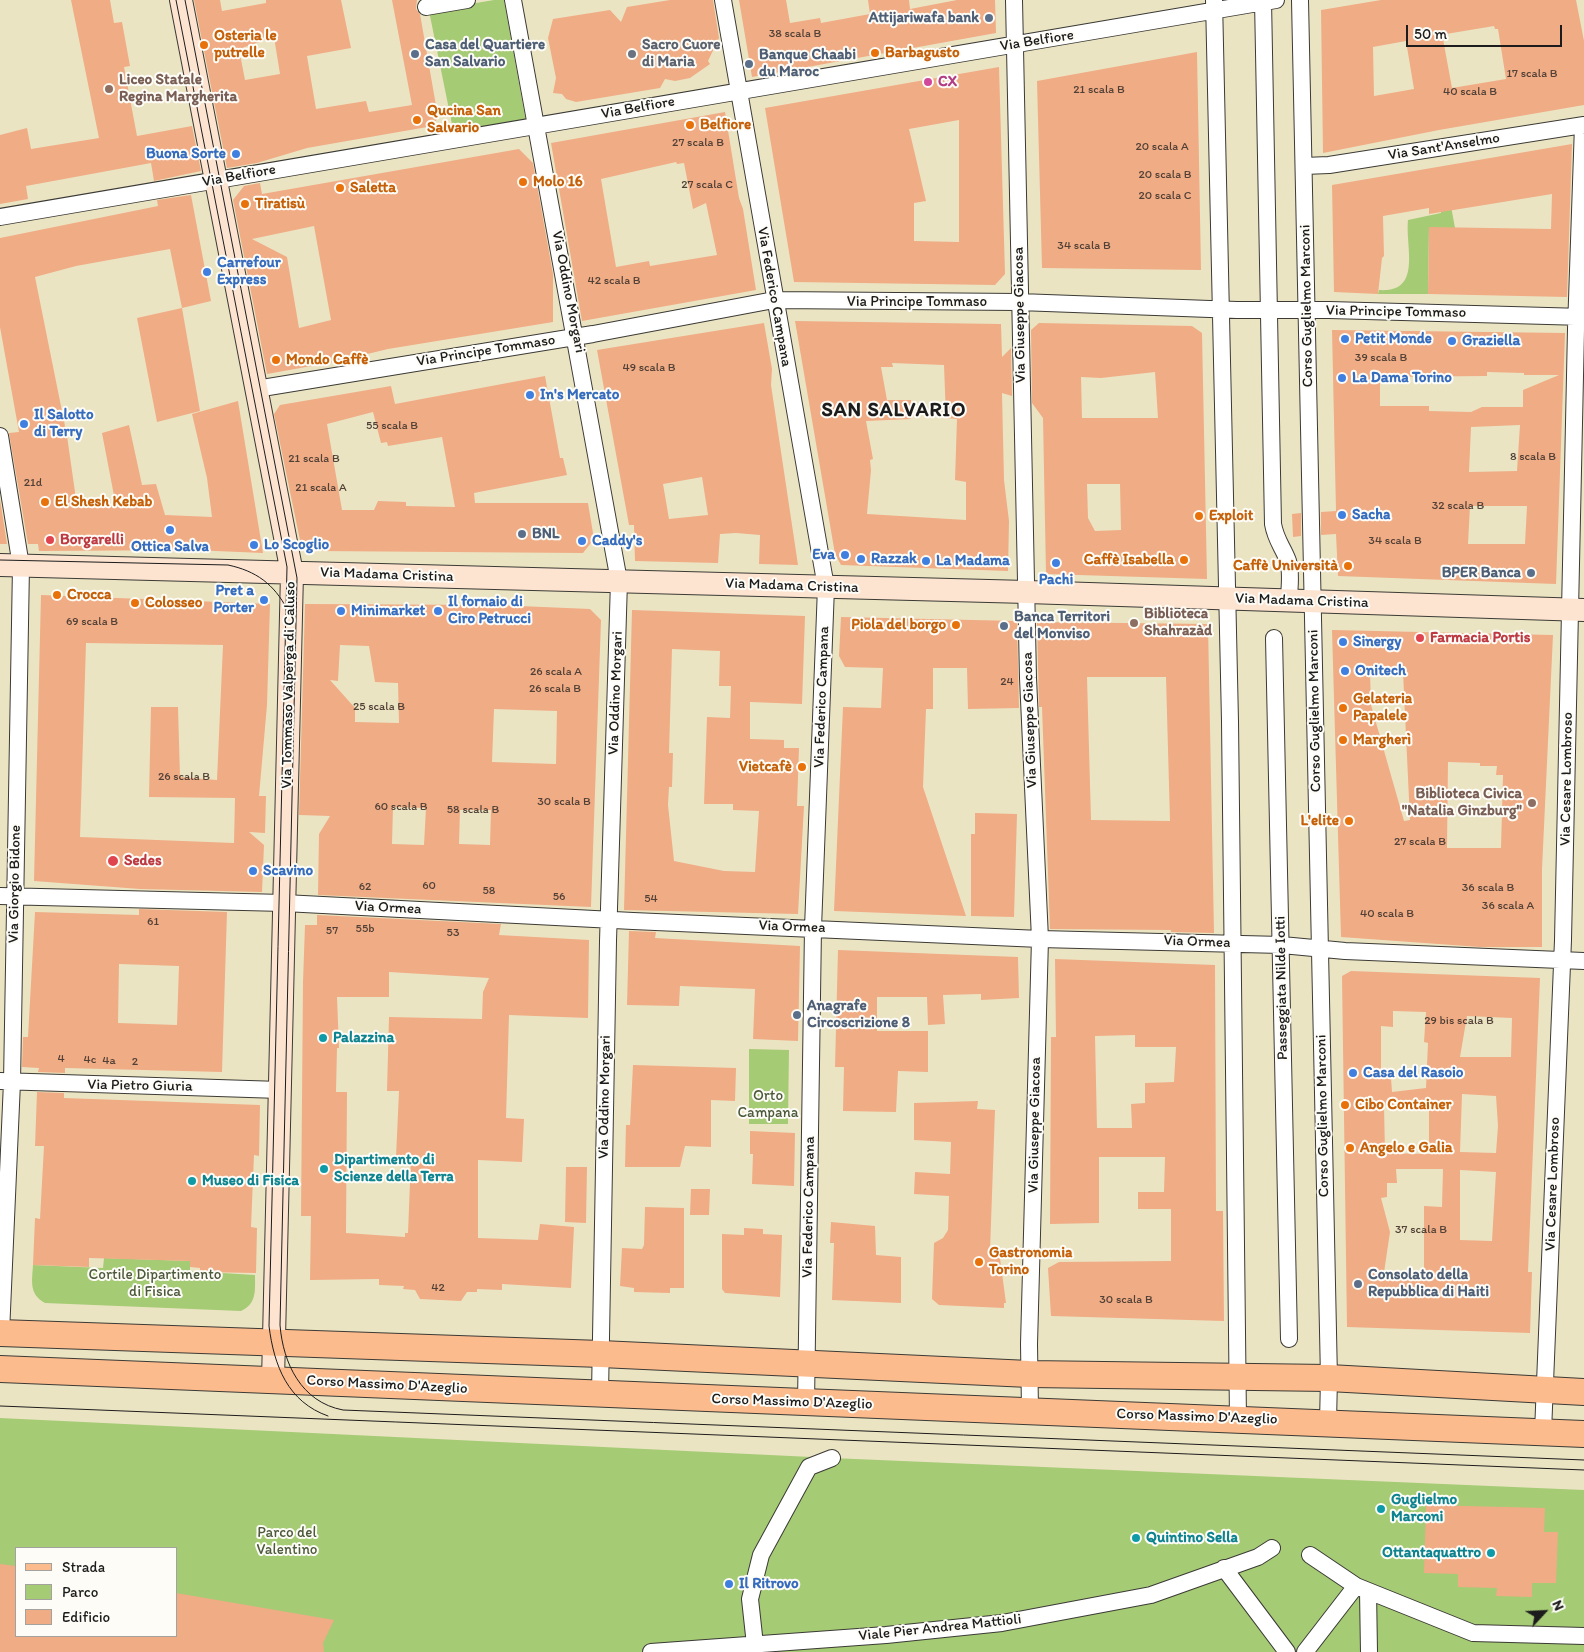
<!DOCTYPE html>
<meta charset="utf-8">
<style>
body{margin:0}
#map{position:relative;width:1584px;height:1652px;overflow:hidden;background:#ebe4c3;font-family:Itim,sans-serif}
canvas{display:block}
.legend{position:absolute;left:15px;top:1547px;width:162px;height:90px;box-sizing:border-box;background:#fdfcf7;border:1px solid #a3a29f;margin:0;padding:6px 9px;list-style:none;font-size:15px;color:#1c1c1c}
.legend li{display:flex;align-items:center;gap:10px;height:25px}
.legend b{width:25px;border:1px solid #a3a29f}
.north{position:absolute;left:1519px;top:1587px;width:50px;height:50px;-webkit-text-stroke:4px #fdfcf7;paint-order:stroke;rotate:65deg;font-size:14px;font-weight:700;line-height:20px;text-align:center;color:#1c1c1c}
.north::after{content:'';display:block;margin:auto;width:18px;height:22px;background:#1c1c1c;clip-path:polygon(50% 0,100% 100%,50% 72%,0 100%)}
.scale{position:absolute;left:1406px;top:25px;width:156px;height:22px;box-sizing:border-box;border:2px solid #1c1c1c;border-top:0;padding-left:6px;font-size:15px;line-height:18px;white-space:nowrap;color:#1c1c1c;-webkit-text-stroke:4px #fdfcf7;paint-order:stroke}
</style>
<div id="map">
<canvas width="1584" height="1652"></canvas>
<ul class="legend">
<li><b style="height:6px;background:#fbbb8d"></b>Strada</li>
<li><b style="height:14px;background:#a5cb75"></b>Parco</li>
<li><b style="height:14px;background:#f0ac85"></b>Edificio</li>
</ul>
<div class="north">N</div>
<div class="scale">50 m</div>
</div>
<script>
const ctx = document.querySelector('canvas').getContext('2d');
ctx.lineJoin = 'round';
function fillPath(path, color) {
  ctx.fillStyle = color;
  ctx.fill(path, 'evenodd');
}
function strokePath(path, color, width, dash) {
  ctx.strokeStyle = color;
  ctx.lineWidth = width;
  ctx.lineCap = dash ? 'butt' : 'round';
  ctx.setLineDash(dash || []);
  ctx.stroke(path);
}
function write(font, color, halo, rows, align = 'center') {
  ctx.font = font + ' Itim,sans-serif';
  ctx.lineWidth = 4;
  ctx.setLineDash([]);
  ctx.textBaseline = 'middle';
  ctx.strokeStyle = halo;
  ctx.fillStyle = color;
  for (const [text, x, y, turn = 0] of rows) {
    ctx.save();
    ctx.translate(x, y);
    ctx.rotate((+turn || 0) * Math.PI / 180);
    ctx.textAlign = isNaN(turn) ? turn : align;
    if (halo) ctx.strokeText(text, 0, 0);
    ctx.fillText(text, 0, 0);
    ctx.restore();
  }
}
const green = new Path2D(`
 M494,0h10l22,122 -72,12 -25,-123z
 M1451,206l4,22h-26l-1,66h-50l1,-4c44,3 26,-43 29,-70l33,-7v-5z
 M749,1049l40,1 -1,74h-39z
 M104,1258l86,3v10l65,4c0,15 2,29 -14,36l-196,-8c-16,-9 -13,-21 -12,-38l70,3z
 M0,1418l832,40 752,32v162h-1584zM16,1548h160v88h-160z`);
const building = new Path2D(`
 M71,0h39l4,23 8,-1 8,44 -6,1 13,69 55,-10 9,45 -47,10 -3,-18 -125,23 2,13 -28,5v-69l27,-7 4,21 68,-11z
 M194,0h26l2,11 44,-8v-3h75l10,48 -44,8 9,53 50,-8 3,11 43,-7 -20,-105h25l-1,9 4,5 18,103 -5,9 -126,22 -50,15 -30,5zM274,37l6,37 -35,6 -6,-31z
 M670,0h43l6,38 -11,23 2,3 -20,14 -15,3 -10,-2 -5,9 -84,14 -10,-3 -4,-5 -9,-1 3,-15 -8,-40 5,-19 57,-9 11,12 6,-15z
 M739,0h47l4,23 30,-5 1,5 49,-9 -2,-14h41l1,9 47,-9h38l1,33 -244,44z
 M1381,0h195l8,41v64l-145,25 -116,23 -2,-143zM1494,26l1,3h3l8,50 -54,9 -9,-49 4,-1 -1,-4zM1406,41l8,48 -40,7 -1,-49z
 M1197,52l4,218 -159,-2 -5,-187z
 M999,67l6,207 -10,11 -201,-3 -29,-174zM959,120v122l-45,-1v-38l12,-2 -17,-72z
 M725,112l14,86 4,11 13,81 -174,31 -31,-178zM676,162l1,2 7,-1 9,46 13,-6 11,52 -67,11 -1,-5 -33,6 -15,-88z
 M1572,144l-5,153 -139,-3 1,-67 122,2 1,-35 -123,20v-6l-46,8 1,40 -2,2 -4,36 -44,-2 -2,-107z
 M519,149l14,14 20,111v48l-165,27 -54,13 -67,12 -34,-174 11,-14 16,-3 2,11zM314,226l17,94 -32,8 -12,-71 -35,-18z
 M191,195l20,106 -29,7 -12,-59 -94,17 -41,11 32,159 10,70h39l-14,-73 27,-8 13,60 14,-1 9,31 47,2 -5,-39 -15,-64 46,-13 25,152 -71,-3 -153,1 -1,-7h-10l-19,-111 10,-1 -19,-105v-89l158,-32 -1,-6z
 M182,308l18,103 -43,11 -20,-104z
 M795,321l206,3 1,33 9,-9 1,48 -10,-3 2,87 5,41 -1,50 -167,-6 -6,-11zM892,363l52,2 2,53 11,1 -2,61 11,2v38l-99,-6 4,-44 -1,-10 3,-1 -7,-38 45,-2v-19h-24l-6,-33h12z
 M764,323l8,46 -1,16 27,180 -39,-1 1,-29 -24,-2 -16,1 -2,29 -83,-2 -1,-36h-5l-32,-175zM702,477l6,38 -39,4 -6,-35z
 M1039,323l153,3 10,7 5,246 -161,-5 -3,-156 -11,-15 -1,-73zM1155,372l3,46h-76l-1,-41 20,1zM1087,484h33l1,46 -26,1 -7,-13z
 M1332,330l233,3 -9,251 -218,-8 -2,-42 -15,1v-23l15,-1zM1487,372l37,1v2h35l-36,15v17h-41l-11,5 -42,-1v-5h-49v-29l107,-1zM1520,425l-3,46 -48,1 2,-45zM1470,506h57l-2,38h-57z
 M545,376l15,82h3l4,17 -93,18 1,10h113l6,36 -11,14 -268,-2h-6l-8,-6 -27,-131 6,-9 111,-19 4,18zM373,412l8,31 6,-1 1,4 54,-9 13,70 -49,-1v-4l-28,-1 -4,9h-32l-15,-86z
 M0,499l7,45h-7z
 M1301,513v23l-8,1 -1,-23z
 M41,595l229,9 -3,101 -8,91h7l-1,37 -16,-1 15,13 -2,47 -122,-3 -106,-8zM86,643l137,2 -6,135 -37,-3 -2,-70h-27l-2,90 86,1 -1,45 -154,-6z
 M305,604l191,1 94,4 11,11 -10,287 -273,-12 1,-61 11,-18 -31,-1zM340,645l29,1 6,36 23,1 1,40 -44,-1v-14l-25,-28 8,1zM494,709l63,2 -1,53 -64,-2zM393,807l33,1 -2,37 -32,-1zM460,810h31l-1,35 -31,-1z
 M632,610l173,6 -3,88 -52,-2v37l34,1v8h15l-2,58h7l-6,108 -174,-4zM672,649l48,2 -1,35h12l-1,32 -23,-1 -3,87h29v6l26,1 -4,61 -31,-1 -50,-10 -6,-56 1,-18h3l1,-34h-4z
 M841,617l176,4 2,87 -51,1 -1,-41h-34v41h-7l-3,78 43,129 -132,-5 9,-204 38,1 2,-40 -38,-1 -6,-11z
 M1037,622l171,2 6,309 -43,-1v-2l-121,-1 -8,-222h-3zM1087,677h79l4,144 -79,-1z
 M1332,630l221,5 -11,234v78h-62l-139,-10zM1370,672h33l7,148 -6,1 -33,-116zM1448,762l32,1v3h17l-1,9h7l-2,73h-54z
 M975,813l42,1 -3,103 -43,-1v-82h4z
 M139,909l88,3 -5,160 -157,-4v5l-27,-1 1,-4 -17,-1 1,-30h5l7,-125 104,3zM119,964l60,2 -2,59 -59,-2z
 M317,915l184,9 -2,11 90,5 -1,78 -79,-3 -3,103 18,1 -2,43 -44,-2v78l60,2 2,-16 34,3 -3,61 -69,-4v6l-25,-1v3h-10l-6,9 -41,-2 -5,-9 -12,-1 1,-3 -25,-1v-6l-69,1 1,-64h-10l2,-234 2,-57h12zM389,972l100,6 -6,14 -1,27 -93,-2 -2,74h12l-3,66h15l-3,76h-3v4l-59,-4 1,-141h-11l1,-44h2l-2,-51h52z
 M629,931l27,1 -1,6 145,8 -2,95 -45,-2 2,-50 -75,-3 -1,20 -52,-1z
 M838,950l180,7 1,41 -38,2v-6l-38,1 2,29 -17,1 -1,-28h-50v34h51v41l-30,-1 -2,41 -53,-1 1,-44h-9z
 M1055,959l160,6 1,246h7l1,110 -173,-5 -3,-48 11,-6 112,-1v-52h-33v-17h26l1,-35h-66v66l-49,1 1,-187h5zM1135,1035v12h41l-2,35 -29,1v20l-14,1 1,24h-35l-2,-92z
 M1351,971l189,7 -12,294h4l-2,61 -183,-6 -5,-351zM1393,1011l33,1 -2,30 4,1 -2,45 -34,4 -1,-14h-10v-52l12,1zM1467,1016l45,2 -1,39h-51zM1462,1094l34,2 2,30 -2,27 -36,-1zM1384,1106l45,1v47l-44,-1zM1396,1169h47l-1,38 -18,-1v73h-41l7,-47 -9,-34 6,-1v-14h10zM1460,1170l36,2 -4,69 -32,-1z
 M633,1065l103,3 -1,33 -24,-1v47l-26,-1 -5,21h-55l1,-42h4z
 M37,1092l27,1v5l196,7 -1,51 -5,-1 -3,72 6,1 -1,45 -56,-1v-4l-10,-1v-6l-101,-3v9l-56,-2 2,-47 5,1 4,-73h-9z
 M978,1101l-1,8 18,1 -5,141h9l7,52h-2v5l-65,-3 -7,-6 2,-56 9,-5 5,-8 1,-34 -35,-2 1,-22 35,2 1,-32 -37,-2v-37z
 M750,1131l45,2 -1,53 -42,-2 1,-30h-3z
 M566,1167h21l-1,56 -21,-1z
 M691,1189h19l-1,26h-19z
 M645,1207l39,1v80h-14v5l-36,-1v-4l-14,-2 2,-38 20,1 2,-4z
 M831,1222l44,4 1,29 25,2v46l-69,-3 2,-57h-4z
 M744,1228l19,1v5l19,1 -2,62 -55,-4 -3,-4v-55l22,1z
 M1426,1505l119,3 -1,24h14l-2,51h-24v14l-36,-1 1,-8 -39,-1v-13l-34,-1z
 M0,1564l16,2v70h160v-43l158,27 -11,23 1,9h-324z`);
const street = new Path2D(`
 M513,0l106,581 -11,360 -8,453
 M723,0l103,587 -13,341 -7,475
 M1014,0l14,678 12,261 -11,405 1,66
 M1214,0l16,721 8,698
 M1263,0l10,524c3,17 10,23 15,37 4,12 1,27 1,40
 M1300,0l29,1378 -1,44
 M426,7l41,-7
 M1304,166l25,-1 255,-40
 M0,217l1276,-217
 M256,389l337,-55 181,-34 245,2 218,8h92l255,7
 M0,436l21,130 -9,516 -11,251
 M1274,638l15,701
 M0,896l284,7 349,18 407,18 242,6 63,6 239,10
 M0,1081l280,9
 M1543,1432l20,-492 13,-611 7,-204
 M1310,1555l46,31 117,47 111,3
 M1224,1568l63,84
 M1368,1591l1,61
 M755,1645l-5,-46 11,-44 48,-88 23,-9
 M651,1652l235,-17 116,-12 149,-28 107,-38 14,-9
 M1305,1652l51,-66`);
const secondary = new Path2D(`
 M181,0l111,573 -19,807
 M0,565l1027,27 557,18`);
const primary = new Path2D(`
 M0,1333l601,21 428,20 300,4 255,14
 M0,1369l1584,65`);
const tram = new Path2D(`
 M176,0l111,567 -18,759c5,40 19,76 59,90
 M185,0l112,578 -17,747c3,38 21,77 63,85l1241,50
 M0,560l228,5c28,6 46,19 59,44
 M0,1406l1584,64`);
const markers = [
 [989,18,5,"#5c6f8a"],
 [204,45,5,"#e8710a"],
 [875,53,5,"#e8710a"],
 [415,54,5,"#5c6f8a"],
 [632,54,5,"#6b7280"],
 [749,64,5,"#5c6f8a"],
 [928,82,5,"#d1479c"],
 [109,89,5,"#8d6e63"],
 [417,120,5,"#e8710a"],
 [690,125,5,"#e8710a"],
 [236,154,5,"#3f7fe0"],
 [523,182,5,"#e8710a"],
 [340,188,5,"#e8710a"],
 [245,204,5,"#e8710a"],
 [207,272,5,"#3f7fe0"],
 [1345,339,5,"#3f7fe0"],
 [1452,341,5,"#3f7fe0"],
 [276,360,5,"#e8710a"],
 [1342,378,5,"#3f7fe0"],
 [530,395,5,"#3f7fe0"],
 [24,424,5,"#3f7fe0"],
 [45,502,5,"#e8710a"],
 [1342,515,5,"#3f7fe0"],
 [1199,516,5,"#e8710a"],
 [170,530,5,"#3f7fe0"],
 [522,534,5,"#5c6f8a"],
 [50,540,5,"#e0444e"],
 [582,541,5,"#3f7fe0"],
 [254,545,5,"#3f7fe0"],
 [845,555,5,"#3f7fe0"],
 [861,559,5,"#3f7fe0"],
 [1184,560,5,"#e8710a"],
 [926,561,5,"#3f7fe0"],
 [1056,563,5,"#3f7fe0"],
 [1348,566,5,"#e8710a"],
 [1531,573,5,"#5c6f8a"],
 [57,595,5,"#e8710a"],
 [264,600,5,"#3f7fe0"],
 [135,603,5,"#e8710a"],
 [341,611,5,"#3f7fe0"],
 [438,611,5,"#3f7fe0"],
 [1134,623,5,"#8d6e63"],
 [956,625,5,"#e8710a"],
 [1004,626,5,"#5c6f8a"],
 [1420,638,5,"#e0444e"],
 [1343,642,5,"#3f7fe0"],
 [1345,671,5,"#3f7fe0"],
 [1343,708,5,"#e8710a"],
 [1343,740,5,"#e8710a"],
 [802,767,5,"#e8710a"],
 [1532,803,5,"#8d6e63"],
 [1349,821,5,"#e8710a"],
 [113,861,6,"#e0444e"],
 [253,871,5,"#3f7fe0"],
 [797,1015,5,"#5c6f8a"],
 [323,1038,5,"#0f9aa8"],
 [1353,1073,5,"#3f7fe0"],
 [1345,1105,5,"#e8710a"],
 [1350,1148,5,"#e8710a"],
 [324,1169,5,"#0f9aa8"],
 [192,1181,5,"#0f9aa8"],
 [979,1262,5,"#e8710a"],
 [1358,1284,5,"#5c6f8a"],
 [1381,1509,5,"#0f9aa8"],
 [1136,1538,5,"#0f9aa8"],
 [1491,1553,5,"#0f9aa8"],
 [729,1584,5,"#3f7fe0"]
];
const numberNames = [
 ["38 scala B",795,34],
 ["17 scala B",1532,74],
 ["21 scala B",1099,90],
 ["40 scala B",1470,92],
 ["27 scala B",698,143],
 ["20 scala A",1162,147],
 ["20 scala B",1165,175],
 ["27 scala C",707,185],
 ["20 scala C",1165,196],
 ["34 scala B",1084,246],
 ["42 scala B",614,281],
 ["39 scala B",1381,358],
 ["49 scala B",649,368],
 ["55 scala B",392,426],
 ["8 scala B",1533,457],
 ["21 scala B",314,459],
 ["21d",33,483],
 ["21 scala A",321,488],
 ["32 scala B",1458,506],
 ["34 scala B",1395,541],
 ["69 scala B",92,622],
 ["26 scala A",556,672],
 ["24",1007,682],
 ["26 scala B",555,689],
 ["25 scala B",379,707],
 ["26 scala B",184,777],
 ["30 scala B",564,802],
 ["60 scala B",401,807],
 ["58 scala B",473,810],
 ["27 scala B",1420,842],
 ["60",429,886],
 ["62",365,887],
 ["36 scala B",1488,888],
 ["58",489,891],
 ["56",559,897],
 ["54",651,899],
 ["36 scala A",1508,906],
 ["40 scala B",1387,914],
 ["61",153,922],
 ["55b",365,929],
 ["57",332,931],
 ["53",453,933],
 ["29 bis scala B",1459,1021],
 ["4",61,1059],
 ["4c",90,1060],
 ["4a",109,1061],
 ["2",135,1062],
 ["37 scala B",1421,1230],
 ["42",438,1288],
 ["30 scala B",1126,1300]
];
const serviceNames = [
 ["Attijariwafa bank",979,18,"right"],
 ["Casa del Quartiere",425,45],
 ["San Salvario",425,62],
 ["Banque Chaabi",759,55],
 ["du Maroc",759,72],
 ["BNL",532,534],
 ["BPER Banca",1521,573,"right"],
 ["Banca Territori",1014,617],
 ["del Monviso",1014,634],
 ["Anagrafe",807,1006],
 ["Circoscrizione 8",807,1023],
 ["Consolato della",1368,1275],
 ["Repubblica di Haiti",1368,1292]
];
const foodNames = [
 ["Osteria le",214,36],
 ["putrelle",214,53],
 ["Barbagusto",885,53],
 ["Qucina San",427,111],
 ["Salvario",427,128],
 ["Belfiore",700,125],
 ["Molo 16",533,182],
 ["Saletta",350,188],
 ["Tiratisù",255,204],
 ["Mondo Caffè",286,360],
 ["El Shesh Kebab",55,502],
 ["Exploit",1209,516],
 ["Caffè Isabella",1174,560,"right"],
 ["Caffè Università",1338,566,"right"],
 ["Crocca",67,595],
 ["Colosseo",145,603],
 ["Piola del borgo",946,625,"right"],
 ["Gelateria",1353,699],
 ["Papalele",1353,716],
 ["Margherì",1353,740],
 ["Vietcafè",792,767,"right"],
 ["L'elite",1339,821,"right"],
 ["Cibo Container",1355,1105],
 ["Angelo e Galia",1360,1148],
 ["Gastronomia",989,1253],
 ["Torino",989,1270]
];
const streetNames = [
 ["Via Belfiore",1037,41,-9],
 ["Via Belfiore",638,108,-10],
 ["Via Sant'Anselmo",1444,147,-9],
 ["Via Belfiore",239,176,-10],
 ["Via Oddino Morgari",568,292,79],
 ["Via Federico Campana",774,297,80],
 ["Via Principe Tommaso",917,302],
 ["Corso Guglielmo Marconi",1307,306,-91],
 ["Via Principe Tommaso",1396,312,1],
 ["Via Giuseppe Giacosa",1020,315,-91],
 ["Via Principe Tommaso",486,351,-9],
 ["Via Madama Cristina",387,575,2],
 ["Via Madama Cristina",792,586,2],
 ["Via Madama Cristina",1302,601,2],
 ["Via Tommaso Valperga di Caluso",289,685,-89],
 ["Via Oddino Morgari",616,693,-88],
 ["Via Federico Campana",822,697,-88],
 ["Corso Guglielmo Marconi",1315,711,-91],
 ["Via Giuseppe Giacosa",1030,720,-92],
 ["Via Cesare Lombroso",1567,779,-89],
 ["Via Giorgio Bidone",15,884,-89],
 ["Via Ormea",388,908,3],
 ["Via Ormea",792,927,2],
 ["Via Ormea",1197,942,2],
 ["Passeggiata Nilde Iotti",1282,988,-91],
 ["Via Pietro Giuria",140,1086,1],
 ["Via Oddino Morgari",605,1097,-89],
 ["Corso Guglielmo Marconi",1323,1116,-91],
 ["Via Giuseppe Giacosa",1035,1125,-89],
 ["Via Cesare Lombroso",1553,1184,-88],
 ["Via Federico Campana",809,1207,-89],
 ["Corso Massimo D'Azeglio",387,1385,3],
 ["Corso Massimo D'Azeglio",792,1402,2],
 ["Corso Massimo D'Azeglio",1197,1417,2],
 ["Viale Pier Andrea Mattioli",940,1628,-6]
];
const worshipNames = [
 ["Sacro Cuore",642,45],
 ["di Maria",642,62]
];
const educationNames = [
 ["Liceo Statale",119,80],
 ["Regina Margherita",119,97],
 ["Biblioteca",1144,614],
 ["Shahrazàd",1144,631],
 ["Biblioteca Civica",1522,794,"right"],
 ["\"Natalia Ginzburg\"",1522,811,"right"]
];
const hotelNames = [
 ["CX",938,82]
];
const shopNames = [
 ["Buona Sorte",226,154,"right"],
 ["Carrefour",217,263],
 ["Express",217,280],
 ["Petit Monde",1355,339],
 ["Graziella",1462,341],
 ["La Dama Torino",1352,378],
 ["In's Mercato",540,395],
 ["Il Salotto",34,415],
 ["di Terry",34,432],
 ["Sacha",1352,515],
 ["Caddy's",592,541],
 ["Lo Scoglio",264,545],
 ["Ottica Salva",170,547,"center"],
 ["Eva",835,555,"right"],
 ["Razzak",871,559],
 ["La Madama",936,561],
 ["Pachi",1056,580,"center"],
 ["Pret a",254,591,"right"],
 ["Porter",254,608,"right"],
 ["Il fornaio di",448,602],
 ["Ciro Petrucci",448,619],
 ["Minimarket",351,611],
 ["Sinergy",1353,642],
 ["Onitech",1355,671],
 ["Scavino",263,871],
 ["Casa del Rasoio",1363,1073],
 ["Il Ritrovo",739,1584]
];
const healthNames = [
 ["Borgarelli",60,540],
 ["Farmacia Portis",1430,638],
 ["Sedes",124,861]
];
const cultureNames = [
 ["Palazzina",333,1038],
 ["Dipartimento di",334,1160],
 ["Scienze della Terra",334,1177],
 ["Museo di Fisica",202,1181],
 ["Guglielmo",1391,1500],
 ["Marconi",1391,1517],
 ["Quintino Sella",1146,1538],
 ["Ottantaquattro",1481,1553,"right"]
];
const parkNames = [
 ["Orto",768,1096],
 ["Campana",768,1113],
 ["Cortile Dipartimento",155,1275],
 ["di Fisica",155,1292],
 ["Parco del",287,1533],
 ["Valentino",287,1550]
];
const districtNames = [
 ["SAN SALVARIO",894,411]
];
fillPath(green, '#a5cb75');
fillPath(building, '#f0ac85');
strokePath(street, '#3b3a35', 18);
strokePath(secondary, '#3b3a35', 24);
strokePath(primary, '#3b3a35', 28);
strokePath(street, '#fff', 16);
strokePath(secondary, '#fde4d1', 22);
strokePath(primary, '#fbbb8d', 26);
strokePath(tram, '#1c1c1c', 1);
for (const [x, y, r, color] of markers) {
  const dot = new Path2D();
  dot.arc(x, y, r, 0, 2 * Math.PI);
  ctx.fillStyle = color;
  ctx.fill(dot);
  strokePath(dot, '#fdfcf7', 2);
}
write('12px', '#514036', null, numberNames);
write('bold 15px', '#4e5e75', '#fdfcf7', serviceNames, 'left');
write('bold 15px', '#c56008', '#fdfcf7', foodNames, 'left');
write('15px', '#1c1c1c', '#fdfcf7', streetNames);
write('bold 15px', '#5b616d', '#fdfcf7', worshipNames, 'left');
write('bold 15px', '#785e54', '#fdfcf7', educationNames, 'left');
write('bold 15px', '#b23c85', '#fdfcf7', hotelNames, 'left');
write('bold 15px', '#366cbe', '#fdfcf7', shopNames, 'left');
write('bold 15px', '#be3a42', '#fdfcf7', healthNames, 'left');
write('bold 15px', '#0d838f', '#fdfcf7', cultureNames, 'left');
write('15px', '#4c593b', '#fdfcf7', parkNames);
ctx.letterSpacing = '1px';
write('bold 20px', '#1c1c1c', '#fdfcf7', districtNames);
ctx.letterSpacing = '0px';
</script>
